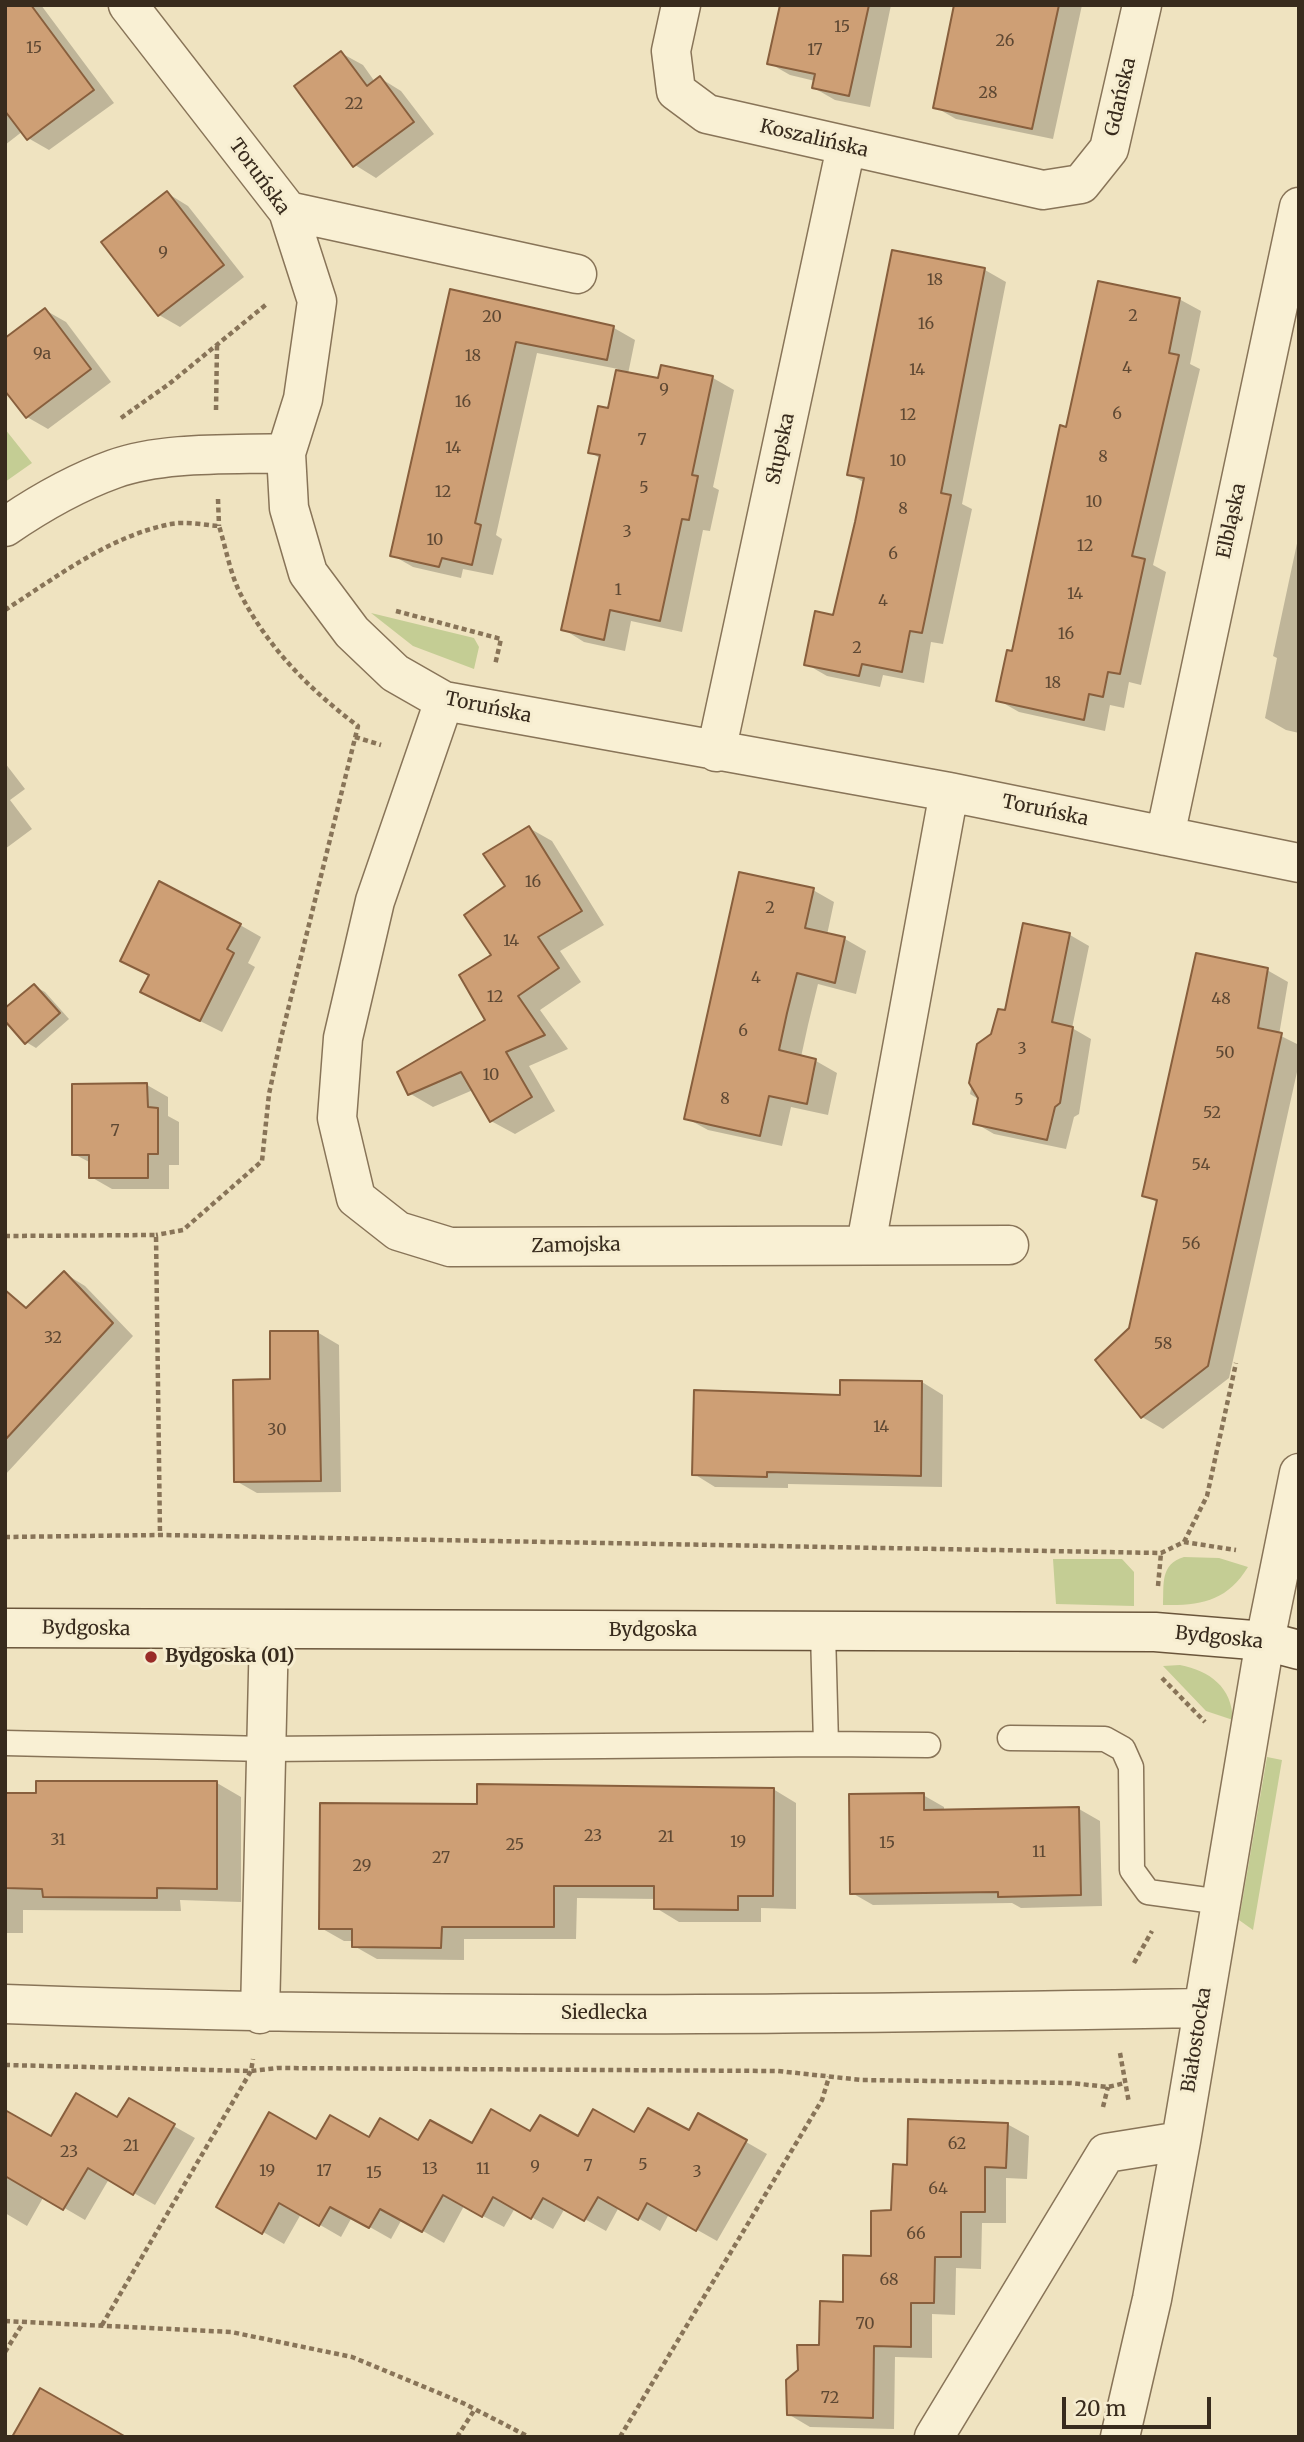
<!DOCTYPE html>
<meta charset="utf-8">
<style>
body{margin:0}
#map{position:relative;width:1304px;height:2442px;overflow:hidden;background:#efe3c0;font-family:Merriweather,serif}
canvas{display:block}
.frame{position:absolute;inset:0;border:7px solid #382b1d;pointer-events:none}
.scale{position:absolute;left:1062px;top:2397px;width:149px;height:32px;box-sizing:border-box;border:4px solid #382b1d;border-top:0;padding-left:9px;font-size:21px;line-height:24px;white-space:nowrap;color:#382b1d;-webkit-text-stroke:5px #f6edd0;paint-order:stroke}
</style>
<div id="map">
<canvas width="1304" height="2442"></canvas>
<div class="frame"></div>
<div class="scale">20 m</div>
</div>
<script>
const ctx = document.querySelector('canvas').getContext('2d');
ctx.lineJoin = 'round';
function fillPath(path, color) {
  ctx.fillStyle = color;
  ctx.fill(path, 'evenodd');
}
function strokePath(path, color, width, dash) {
  ctx.strokeStyle = color;
  ctx.lineWidth = width;
  ctx.lineCap = dash ? 'butt' : 'round';
  ctx.setLineDash(dash || []);
  ctx.stroke(path);
}
function write(font, color, halo, rows, align = 'center') {
  ctx.font = font + ' Merriweather,serif';
  ctx.lineWidth = 6;
  ctx.setLineDash([]);
  ctx.textBaseline = 'middle';
  ctx.strokeStyle = halo;
  ctx.fillStyle = color;
  for (const [text, x, y, turn = 0] of rows) {
    ctx.save();
    ctx.translate(x, y);
    ctx.rotate((+turn || 0) * Math.PI / 180);
    ctx.textAlign = isNaN(turn) ? turn : align;
    if (halo) ctx.strokeText(text, 0, 0);
    ctx.fillText(text, 0, 0);
    ctx.restore();
  }
}
const green = new Path2D(`
 M5,429l27,34 -27,19z
 M371,613l103,25 5,9 -5,22 -61,-23z
 M1184,1557l35,1 29,9c-21,34 -47,39 -85,38 1,-21 -3,-41 21,-48z
 M1053,1559h69l12,13v34l-78,-2z
 M1180,1665c30,6 52,22 53,55l-27,-9 -43,-45z
 M1267,1757l15,3 -29,170 -14,-10z`);
const shadow = new Path2D(`
 M5,5h36l73,98 -65,47 -21,-12 -5,-7 -18,14z
 M780,5h111l-21,102 -35,-7 -21,-12 1,-7 -25,-6 -21,-12z
 M963,5h119l-29,134 -97,-20 -21,-12z
 M341,53l22,12 12,17 5,-4 21,13 33,43 -58,44 -21,-13z
 M167,193l21,13 56,71 -64,50 -21,-12z
 M894,252l91,18 21,12 -44,222 10,5 -29,135 -12,-2 -7,41 -41,-8 -3,12 -53,-11 -21,-12 28,-47 31,-134 -16,-9z
 M451,291l163,37 21,12 -7,34 32,6 53,-2 21,12 -21,97 6,3 -9,41 -7,-1 -21,102 -51,-11 -6,30 -41,-9 -21,-13 38,-170 -11,-7 19,-42 9,-41 -81,-16 -41,182 6,4 -9,36 -30,-6 -2,9 -48,-11 -21,-12z
 M1179,299l22,12 -11,53 10,5 -47,196 13,7 -25,113 -12,-3 -5,26 -14,-3 -5,26 -86,-19 -21,-12 16,-47 53,-224z
 M45,310l21,12 45,60 -63,47 -21,-12z
 M1299,534v199l-13,-3 -21,-12 12,-60 -4,-2z
 M5,763l20,26 -15,11 22,29 -27,20z
 M529,828l23,13 52,84 -44,26 21,31 -41,28 28,39 -39,17 26,45 -40,23 -24,-13 -18,-31 -40,17 -24,-14 78,-73 6,-65 14,-68z
 M813,890l21,12 -7,33 18,4 21,12 -10,43 -38,-10 -10,41 -7,32 15,4 21,12 -9,42 -37,-8 -9,39 -74,-16 -22,-12z
 M240,925l21,12 -13,26 7,4 -33,65 -58,-29 -14,-27 -27,-16z
 M1024,925l46,10 19,11 -17,82 19,11 -12,75 -5,3 -8,32 -72,-15 -19,-11 5,-23 -10,-6 9,-49 14,-10 13,-23z
 M1267,970l21,12 -9,53 20,10v18l-70,315 -66,51 -21,-12 -11,-88 27,-126 -14,-8z
 M34,986l11,6 24,27 -33,29 -10,-6z
 M147,1085l21,12v19l11,6v43h-10v24h-57l-21,-12v-14l-17,-9z
 M64,1273l21,13 48,50 -128,139v-132z
 M317,1332l22,13 2,147 -84,1 -21,-12z
 M922,1382l21,13 -1,92 -154,-3v4l-73,-1 -21,-13 148,-78z
 M217,1783l24,14v105l-61,-2 1,11 -158,-1v23h-18v-138z
 M773,1789l23,14v106l-35,-1v14h-82l-23,-14v-9l-79,-1 -1,41h-112v21l-87,-1 -23,-13v-5h-10l-23,-13 157,-122z
 M923,1795l21,12v4l135,-2 21,12 2,85 -81,2 -9,-5 -139,2 -21,-12z
 M129,2101l66,37 -40,67 -46,-26 -24,41 -41,-24 -17,30 -22,-13v-80l47,5 66,-18z
 M699,2115l68,39 -50,87 -48,-27 -9,17 -41,-24 -13,24 -41,-23 -12,21 -38,-21 -11,19 -40,-21 -20,37 -42,-24 -11,20 -39,-22 -11,20 -40,-23 -17,30 -66,-38 98,-65 53,-2 103,6 59,-12 47,6 111,-6z
 M1007,2124l22,12 -2,43 -21,-1v45h-24l-1,46 -25,-1 -1,47 -23,-1v44l-37,-1 -1,72 -84,-2 -22,-13 11,-43 22,-24 51,-89 37,-91z`);
const building = new Path2D(`
 M5,5h26l63,85 -67,50 -22,-29z
 M780,5h89l-20,91 -37,-8 3,-14 -48,-10z
 M954,5h105l-27,124 -99,-21z
 M341,51l26,35 13,-10 34,46 -61,45 -59,-81z
 M167,191l57,74 -66,51 -57,-74z
 M892,250l93,18 -44,225 10,2 -29,138 -12,-2 -8,41 -40,-8 -3,12 -55,-11 11,-54 18,4 22,-93 9,-44 -17,-3z
 M1098,281l82,17 -11,55 10,2 -47,201 13,3 -25,115 -12,-2 -5,25 -14,-3 -5,26 -88,-19 11,-51 5,1 48,-226 6,2z
 M450,289l164,37 -7,34 -91,-18 -41,181 6,2 -9,40 -30,-7 -3,9 -49,-11z
 M45,308l46,61 -65,49 -21,-27v-53z
 M661,365l52,11 -21,99 6,1 -9,44 -7,-1 -22,102 -50,-11 -6,30 -43,-10 39,-175 -12,-2 10,-47 10,2 8,-38 42,8z
 M529,826l53,85 -44,26 21,31 -41,28 27,39 -39,17 26,45 -42,25 -29,-50 -53,23 -11,-23 88,-52 -26,-45 32,-20 -27,-40 41,-29 -22,-32z
 M739,872l75,16 -9,40 40,9 -10,46 -38,-10 -10,40 -8,37 37,9 -9,45 -38,-8 -9,40 -76,-17z
 M159,881l82,43 -14,25 7,4 -34,68 -60,-29 9,-17 -29,-14z
 M1023,923l47,10 -18,89 21,5 -13,76 -5,4 -8,33 -74,-16 5,-26 -9,-15 8,-39 14,-10 7,-25 7,1z
 M1196,953l72,15 -10,60 24,5 -74,333 -67,52 -46,-58 34,-32 28,-128 -15,-4z
 M34,984l26,29 -35,31 -20,-23v-13z
 M147,1083l1,24 10,1v46h-10v24h-59v-23h-17v-71z
 M64,1271l49,52 -108,117v-150l21,18z
 M270,1331h48l3,150 -87,1 -1,-102 37,-1z
 M840,1380l82,1 -1,95 -154,-4v5l-75,-2 2,-85 146,5z
 M36,1781h181v108l-60,-1v10l-114,-1 -1,-8 -37,-1v-95h31z
 M477,1784l297,4 -1,108h-35v14l-84,-1v-23h-100v41h-112l-1,21 -89,-1v-18h-33l1,-126 157,1z
 M924,1793v17l155,-3 2,88 -83,2v-5l-148,2 -1,-100z
 M76,2093l41,24 12,-19 46,26 -42,71 -45,-27 -25,42 -58,-34v-66l46,26z
 M648,2108l41,22 9,-17 49,27 -51,91 -49,-28 -9,17 -40,-23 -14,24 -41,-23 -12,21 -38,-22 -11,20 -39,-22 -21,37 -42,-23 -11,19 -39,-21 -11,19 -40,-23 -17,31 -46,-27 53,-95 47,27 14,-24 39,22 11,-19 38,22 12,-20 42,23 19,-34 39,22 10,-16 38,21 15,-27 41,23z
 M908,2119l100,4 -2,45 -21,-1v45h-24v45h-26l-1,46h-23v44l-37,-1 -1,72 -86,-3 -1,-35 12,-10 -1,-25h22l1,-44 23,1v-47l28,1v-45l20,-1 2,-46 14,1z
 M40,2388l86,49h-114z`);
const path = new Path2D(`
 M216,410l1,-64
 M121,418l48,-34 99,-81
 M218,499l1,27
 M5,610c52,-33 104,-74 166,-86 15,-3 33,1 48,2 7,22 11,47 21,67 27,54 71,98 118,133l-77,312 -12,56 -7,67 -79,69 -27,5
 M396,611l105,28 -6,26
 M355,737l26,8
 M5,1236l151,-1 4,300
 M5,1537l155,-2 1001,18 23,-11 52,8
 M1184,1542l23,-46 29,-133
 M1158,1586l3,-33
 M1162,1678l43,44
 M1134,1963l18,-32
 M1120,2053l9,50
 M5,2065l246,6 26,-3 501,3 84,9 209,3 37,4 17,-4
 M1103,2107l5,-20
 M5,2321l226,11 121,25 111,46 66,34
 M102,2325l149,-254 2,-12
 M5,2352l18,-29
 M457,2437l18,-28
 M620,2437l202,-337 7,-23`);
const lane = new Path2D(`
 M1010,1738l95,1 18,10 8,18 1,103 16,22 73,10
 M5,1743l261,6 560,-5 -3,-112
 M826,1744l102,1`);
const street = new Path2D(`
 M128,5l160,206 29,90 -14,98 -17,54 3,55 19,65 44,59 43,41 49,28 505,91 350,71
 M681,5l-10,46 5,40 31,23 336,76 38,-6 28,-35 33,-144
 M288,211l289,63
 M5,527c35,-24 70,-44 109,-58 50,-18 119,-14 172,-16
 M444,701l-69,200 -32,137 -6,80 19,80 42,33 52,16 559,-2
 M716,752l130,-605
 M1165,836l134,-629
 M866,1244l83,-452
 M5,2004c399,15 798,11 1197,4
 M260,2014l9,-383
 M934,2437l172,-284 75,-12
 M1120,2437l32,-138 29,-158 84,-500 34,-168`);
const secondary = new Path2D(`
 M5,1628l1150,4 110,9 34,9`);
const markers = [
 [151,1657,7,"#992b27"]
];
const numberNames = [
 ["15",842,27],
 ["26",1005,41],
 ["15",34,48],
 ["17",815,50],
 ["28",988,93],
 ["22",354,104],
 ["9",163,253],
 ["18",935,280],
 ["2",1133,316],
 ["20",492,317],
 ["16",926,324],
 ["9a",42,354],
 ["18",473,356],
 ["4",1127,368],
 ["14",917,370],
 ["9",664,390],
 ["16",463,402],
 ["6",1117,414],
 ["12",908,415],
 ["7",642,440],
 ["14",453,448],
 ["8",1103,457],
 ["10",898,461],
 ["5",644,488],
 ["12",443,492],
 ["10",1094,502],
 ["8",903,509],
 ["3",627,532],
 ["10",435,540],
 ["12",1085,546],
 ["6",893,554],
 ["1",618,590],
 ["14",1075,594],
 ["4",883,601],
 ["16",1066,634],
 ["2",857,648],
 ["18",1053,683],
 ["16",533,882],
 ["2",770,908],
 ["14",511,941],
 ["4",756,978],
 ["12",495,997],
 ["48",1221,999],
 ["6",743,1031],
 ["3",1022,1049],
 ["50",1225,1053],
 ["10",491,1075],
 ["8",725,1099],
 ["5",1019,1100],
 ["52",1212,1113],
 ["7",115,1131],
 ["54",1201,1165],
 ["56",1191,1244],
 ["32",53,1338],
 ["58",1163,1344],
 ["14",881,1427],
 ["30",277,1430],
 ["23",593,1836],
 ["21",666,1837],
 ["31",58,1840],
 ["19",738,1842],
 ["15",887,1843],
 ["25",515,1845],
 ["11",1039,1852],
 ["27",441,1858],
 ["29",362,1866],
 ["62",957,2144],
 ["21",131,2146],
 ["23",69,2152],
 ["5",643,2165],
 ["7",588,2166],
 ["9",535,2167],
 ["13",430,2169],
 ["11",483,2169],
 ["19",267,2171],
 ["17",324,2171],
 ["3",697,2172],
 ["15",374,2173],
 ["64",938,2189],
 ["66",916,2234],
 ["68",889,2280],
 ["70",865,2324],
 ["72",830,2398]
];
const streetNames = [
 ["Gdańska",1121,97,-77],
 ["Koszalińska",814,139,13],
 ["Toruńska",259,177,54],
 ["Słupska",781,449,-78],
 ["Elbląska",1232,521,-78],
 ["Toruńska",488,708,12],
 ["Toruńska",1045,811,12],
 ["Zamojska",576,1246,-1],
 ["Bydgoska",86,1629,1],
 ["Bydgoska",653,1631],
 ["Bydgoska",1219,1638,6],
 ["Siedlecka",604,2014],
 ["Białostocka",1197,2040,-81]
];
const poiNames = [
 ["Bydgoska (01)",165,1657]
];
fillPath(green, '#c4cd94');
fillPath(shadow, '#0003');
fillPath(building, '#ce9f75');
strokePath(building, '#885f3d', 2);
strokePath(lane, '#887458', 27);
strokePath(street, '#887458', 41);
strokePath(secondary, '#6a553b', 41);
strokePath(path, '#887458', 4.5, [5, 3.5]);
strokePath(lane, '#f9f0d4', 24);
strokePath(street, '#f9f0d4', 38);
strokePath(secondary, '#f9f0d4', 38);
for (const [x, y, r, color] of markers) {
  const dot = new Path2D();
  dot.arc(x, y, r, 0, 2 * Math.PI);
  ctx.fillStyle = color;
  ctx.fill(dot);
  strokePath(dot, '#f6edd0', 2.5);
}
write('16px', '#5e4833', null, numberNames);
write('19px', '#382b1d', '#f6edd0', streetNames);
write('bold 19px', '#382b1d', '#f6edd0', poiNames, 'left');
</script>
